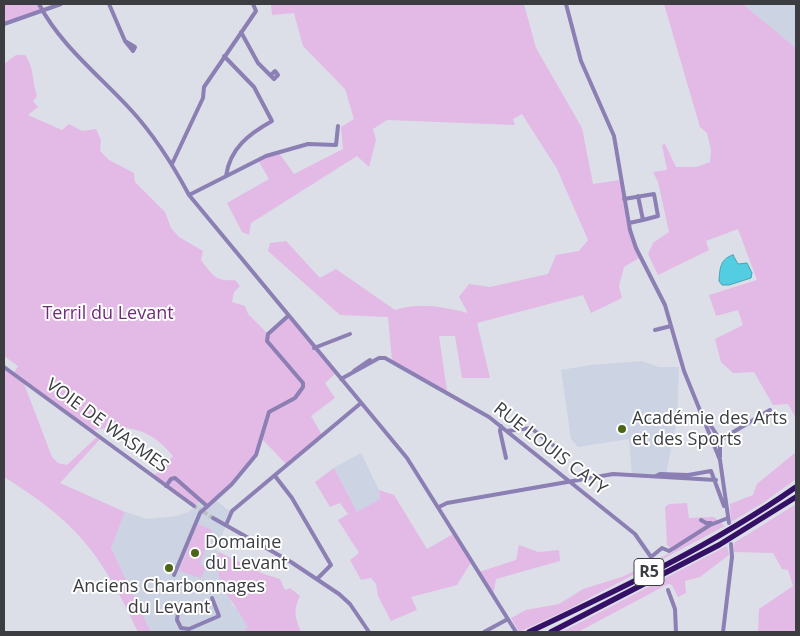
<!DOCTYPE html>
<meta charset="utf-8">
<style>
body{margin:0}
#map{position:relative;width:800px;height:636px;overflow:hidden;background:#dcdfe8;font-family:"Open Sans",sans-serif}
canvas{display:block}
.frame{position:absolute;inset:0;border:5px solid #3b3d40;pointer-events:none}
</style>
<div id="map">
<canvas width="800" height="636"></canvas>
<div class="frame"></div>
</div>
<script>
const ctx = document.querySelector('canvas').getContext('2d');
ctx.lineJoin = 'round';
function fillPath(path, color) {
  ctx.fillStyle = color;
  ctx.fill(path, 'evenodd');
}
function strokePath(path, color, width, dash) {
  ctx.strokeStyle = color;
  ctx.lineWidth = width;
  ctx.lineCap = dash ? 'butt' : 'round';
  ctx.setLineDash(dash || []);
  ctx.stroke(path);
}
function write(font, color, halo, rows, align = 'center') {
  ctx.font = font + ' "Open Sans",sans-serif';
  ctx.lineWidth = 4;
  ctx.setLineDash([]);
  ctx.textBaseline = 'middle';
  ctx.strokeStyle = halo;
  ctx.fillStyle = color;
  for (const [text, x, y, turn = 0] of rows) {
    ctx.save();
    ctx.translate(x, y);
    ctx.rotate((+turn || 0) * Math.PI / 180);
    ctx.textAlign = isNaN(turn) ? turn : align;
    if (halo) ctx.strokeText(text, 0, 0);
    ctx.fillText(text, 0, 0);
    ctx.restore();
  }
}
const built = new Path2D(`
 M743,4h53v44z
 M642,361l17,6h20l-2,52 -11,56h-34l-3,-36 -51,8 -7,-8 -10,-69 29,-5z
 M361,453l18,37 1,9 -23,13 -23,-44z
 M201,499l15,1 11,9 5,2 -16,38 3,3 -1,7 14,46 9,7 8,16 -7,4h-91l-40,-84 14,-36 22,7 30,-3 12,-4z`);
const green = new Path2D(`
 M4,4h35l3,6 -38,14z
 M271,4h253l12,44 46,80 11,56 27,-4 10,50 11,27 -17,10 -5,19 3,12 -31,15 -8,-18 -106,28 13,55h-28l-7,-42h-16l8,55 -55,-30 -4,-44 -48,-2 -72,-64 2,-8 16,-2 34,37 16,-9 59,41c25,-8 48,-3 73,3l-9,-16 10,-13 21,3 58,-13 8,-19 23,-4 9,-11 -31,-71 -35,-55 -9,5 2,6 -128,-5 -14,9 3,11 -7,27 -12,-11 -106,67 -2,12 -7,-3 -15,-29 42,-24 -11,-19 21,-7 15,21 49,-25 -2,-22 13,-8 -9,-30 -42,-43 -9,-33 -22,2z
 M664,4h79l53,44v370l-8,-14 -15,1 -19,-33 -21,1 -12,-11 -6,-23 28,-14 -5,-15 -22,6 -7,-21 48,-15 -19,-51 -32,12 3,9 -51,25 -10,-21 5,-11 16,-11 -11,-50 -5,-10 14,-2 -5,-25 3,-1 11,23h20l14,-5 1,-12 -4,-17 -7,-6z
 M16,55h9c9,12 7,26 12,41l-4,5 5,6 -10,8 34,15 7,-6 13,7 14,-2 5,11 -1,11 9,9 25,13 1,9 30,30 6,16 8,9 24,14 -2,9c11,15 15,22 34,20l5,6 -6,6 -2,10 13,4 3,8 20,20 20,-18 47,58 -10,9 10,15 -24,18 11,19 -35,30 -25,-26c-11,28 -33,46 -55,67l-6,-6 -7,6 -41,-29 20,-21c-23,-28 -46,-32 -80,-26l-70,-49 29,76 6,6 9,2 32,-30 3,2 -42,46 65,29 -14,36 40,84h-13c-36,-77 -61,-110 -134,-155v-110l9,7 5,-8 -14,-10v-292z
 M796,452v27l-33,24 -32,19 -1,-18 23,-9 4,-11z
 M334,468l23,44 23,-13 -1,-9 15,5 33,54 28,-16 17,28 -15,24 -46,12 6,13 -26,11 -13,-25 -2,-12 -5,-6 -10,2 -11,-20 9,-7 -21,-33 10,-6 -8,-11 -10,4 -15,-25z
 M687,503l2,15 25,-1 11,9 -158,84 -48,22 -8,-14 15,-8 33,-6 24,-15 39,-12 52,-26 -7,-6 -2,-38 4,-3z
 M796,504v128h-38l1,-23 34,-23 -5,-16 -6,-1 -9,-16 -39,-1v-9z
 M198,524l14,6 -12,34 6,3 -5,11 -22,-7z
 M519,545l19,7 21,-2 1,11 -64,18 -3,16 -14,-23 37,-12z
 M727,546l2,9 -29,22 -15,4 1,12 -8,4 -6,-12 -4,-1 -90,48h-16z
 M219,552l45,22 16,5 5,11 5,-2 10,8c-7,15 -5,22 1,36h-59l6,-4c-12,-26 -37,-44 -29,-76z`);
const water = new Path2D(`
 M733,255l5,9 9,-1 5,10 -1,5 -22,7h-7l-3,-4c1,-13 1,-22 14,-26z`);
const minorTunnel = new Path2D(`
 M194,506l19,12`);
const minor = new Path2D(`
 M39,4c21,41 61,72 92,106 23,25 42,55 58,85l218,263 109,174
 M109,4l16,37 8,10 2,-4 -10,-6
 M566,4l15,57 33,75 16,94 6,18 29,57 19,66 36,89 9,63
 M4,24l57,-20
 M241,32l17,31 16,16 4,-4 -3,-4 -4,4
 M224,56l30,31 18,34c-23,13 -42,27 -46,55
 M172,164l31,-66 1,-11 52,-76 -3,-7
 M189,195l77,-39 42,-12 28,1 2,-19
 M624,199l30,-5 4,22 -15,4
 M629,223l14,-3 -5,-24
 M655,330l16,-4
 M314,348l36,-14
 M4,367l190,139
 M354,371l16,-11
 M341,379l38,-21h6l104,59 146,117 16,23 11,-9 7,3 5,-3 36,-23 18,-7
 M704,415l16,25v17
 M501,426l-1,5 6,27
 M507,431l24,-3 23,18
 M720,440l50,-30
 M275,476l17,22 39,67 -14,14
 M656,476l4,-2 28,1 23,-4 13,35
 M166,486l5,-7 4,-1 32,28
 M439,507l8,-4 166,-29 103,6
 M213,518l78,44 48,32 11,10 19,28
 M701,520l5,3h5
 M226,525l6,-14 129,-108
 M174,575l26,-62 32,-29 24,-29 13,-43 26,-14 8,-11v-4l-36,-42 1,-7 20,-18
 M668,590l7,19 1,23
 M178,612l-1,8 4,8 8,1 30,-13 -7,-18
 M484,632l24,-13
 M723,632l9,-75 -1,-13`);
const highway = new Path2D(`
 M529,632c91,-43 184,-87 267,-145
 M551,632l168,-87 77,-48`);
const markers = [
 [622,429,5,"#4c6617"],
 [195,553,5,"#4c6617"],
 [169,568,5,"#4c6617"]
];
const shields = [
 [649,572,30]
];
const shieldNames = [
 ["R5",649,572]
];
const parkNames = [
 ["Terril du Levant",108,314]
];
const poiNames = [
 ["Académie des Arts",632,419],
 ["et des Sports",632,440],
 ["Domaine",205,543],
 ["du Levant",205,564],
 ["Anciens Charbonnages",169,587,"center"],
 ["du Levant",169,608,"center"]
];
const streetNames = [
 ["VOIE DE WASMES",107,426,36],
 ["RUE LOUIS CATY",550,449,38]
];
fillPath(built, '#ccd3e2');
fillPath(green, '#e3b9e6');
fillPath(water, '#52cde2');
strokePath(water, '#4ba2b1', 1);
strokePath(minorTunnel, '#bcbfc6', 4, [4, 2]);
strokePath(minor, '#8c7fb3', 4);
strokePath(highway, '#341066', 5.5);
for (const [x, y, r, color] of markers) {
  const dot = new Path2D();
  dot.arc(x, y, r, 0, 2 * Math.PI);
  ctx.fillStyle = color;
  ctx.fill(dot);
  strokePath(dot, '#fff', 2);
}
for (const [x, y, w] of shields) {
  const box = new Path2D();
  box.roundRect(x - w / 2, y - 13.5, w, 27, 4);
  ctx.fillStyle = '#fff';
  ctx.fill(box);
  strokePath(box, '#3b3d40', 1);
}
write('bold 16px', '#3b3d40', null, shieldNames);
write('18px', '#712b79', '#fff', parkNames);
write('18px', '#3b3d40', '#fff', poiNames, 'left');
write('18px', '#3b3d40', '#fff', streetNames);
</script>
